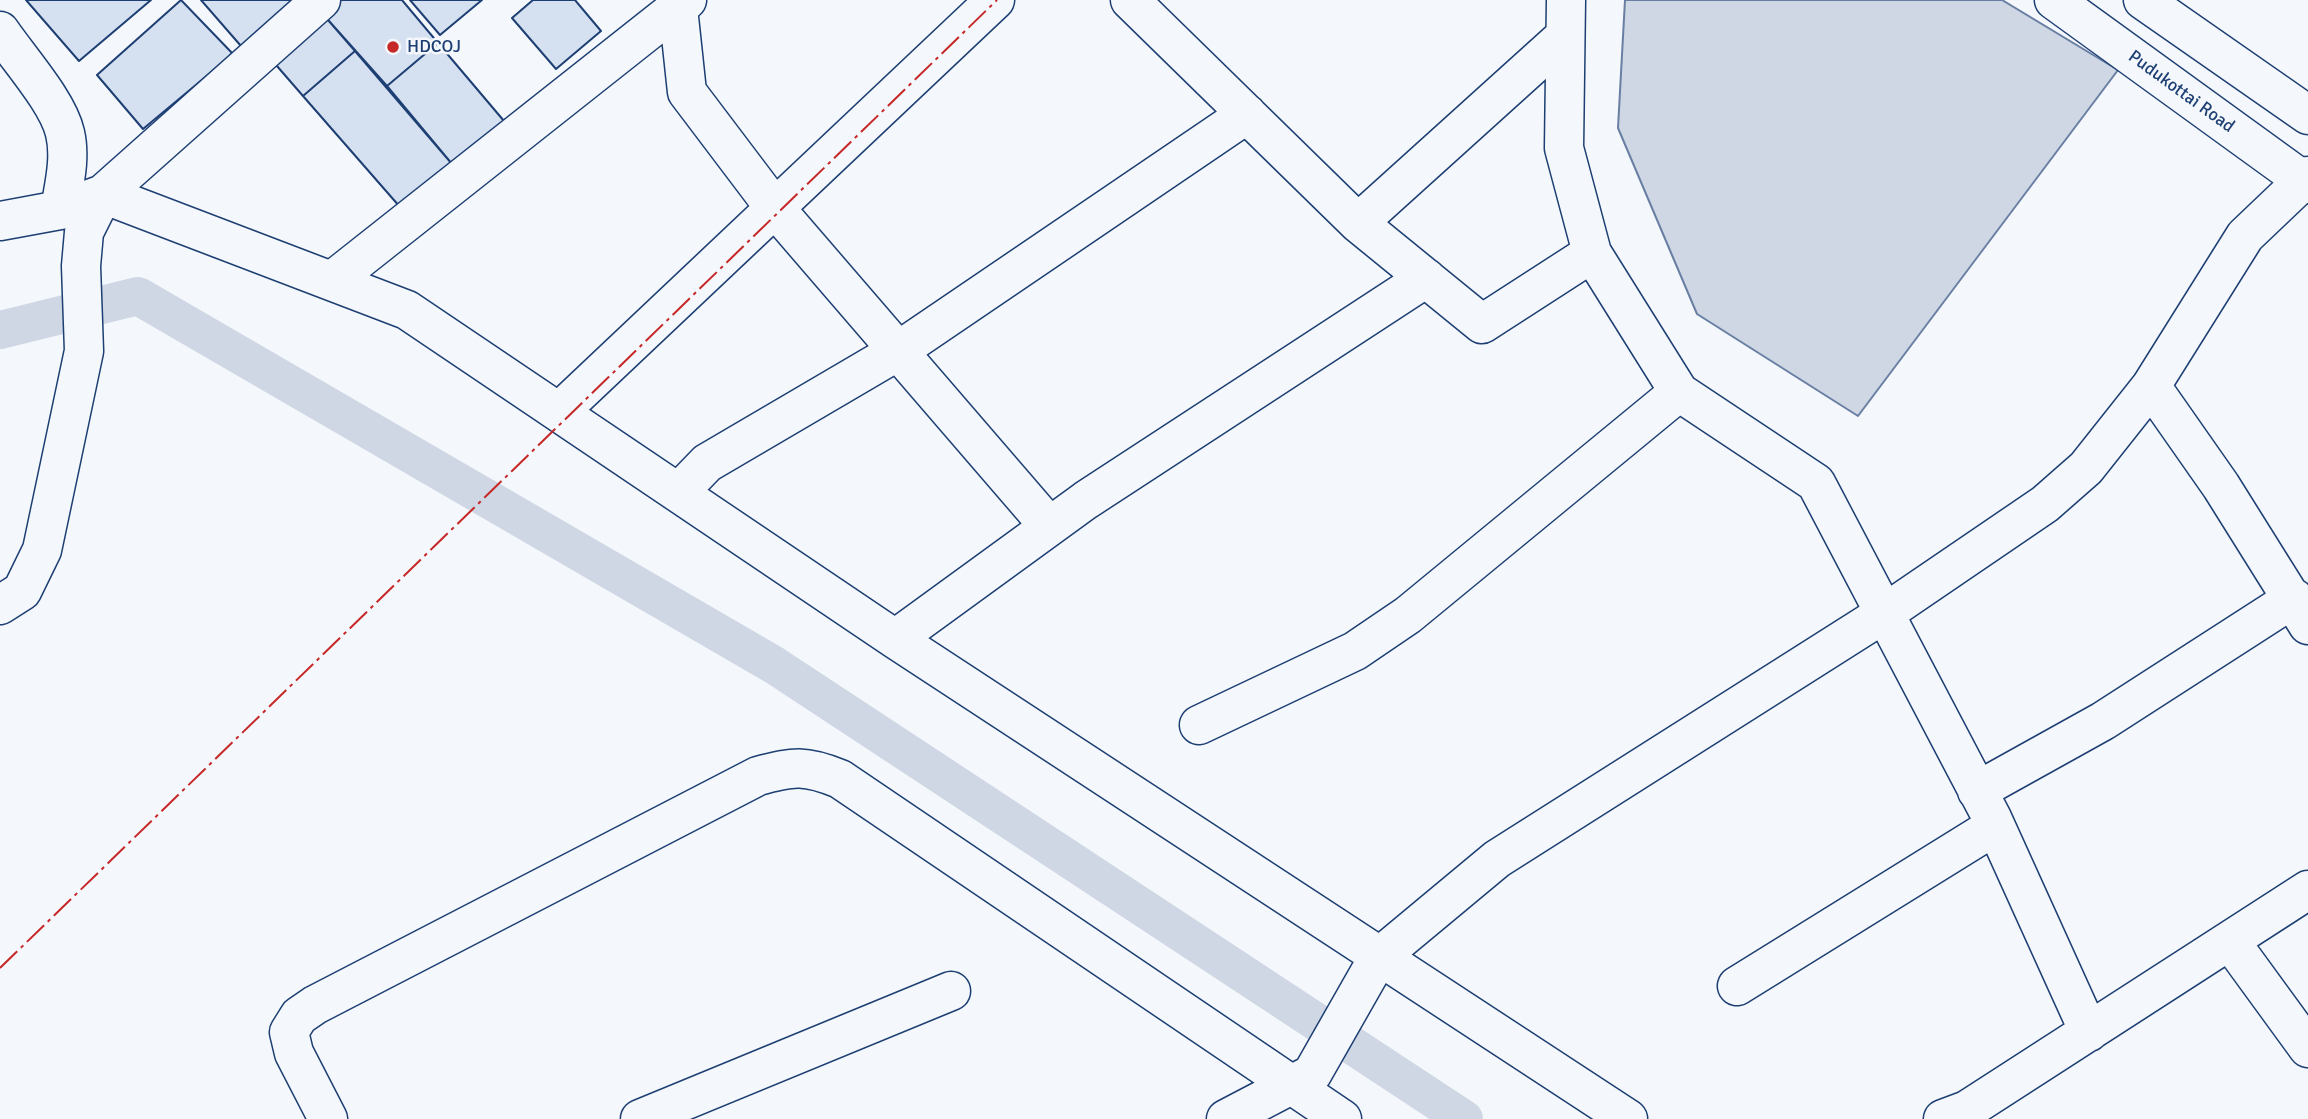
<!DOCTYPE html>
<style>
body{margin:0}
canvas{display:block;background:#f4f7fb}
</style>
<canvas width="2308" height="1119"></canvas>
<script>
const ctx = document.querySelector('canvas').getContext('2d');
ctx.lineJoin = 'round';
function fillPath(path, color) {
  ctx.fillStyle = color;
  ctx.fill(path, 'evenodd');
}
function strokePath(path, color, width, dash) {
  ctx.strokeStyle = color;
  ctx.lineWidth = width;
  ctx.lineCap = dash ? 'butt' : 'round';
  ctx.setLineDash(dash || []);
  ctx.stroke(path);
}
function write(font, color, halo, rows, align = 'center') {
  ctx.font = font + ' Signika,sans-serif';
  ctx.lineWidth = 5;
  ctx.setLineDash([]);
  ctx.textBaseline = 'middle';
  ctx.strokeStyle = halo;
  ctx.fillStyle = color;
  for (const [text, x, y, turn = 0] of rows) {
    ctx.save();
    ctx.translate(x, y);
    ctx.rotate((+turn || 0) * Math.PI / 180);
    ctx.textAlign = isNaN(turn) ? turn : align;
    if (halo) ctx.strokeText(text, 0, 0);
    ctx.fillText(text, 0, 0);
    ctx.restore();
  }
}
const water = new Path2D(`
 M1625,0h377l116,70 -260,346 -161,-102 -79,-186z`);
const canal = new Path2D(`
 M0,330l138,-34 636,369 690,454`);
const building = new Path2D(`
 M26,0h125l-72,61z
 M181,0l52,54 -90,75 -46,-54z
 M201,0h93l-53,46z
 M335,0h67l36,43 -51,43 -66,-74z
 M410,0h72l-42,35z
 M533,0h42l26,31 -45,38 -44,-51z
 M321,12l34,39 -52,45 -33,-38z
 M438,43l66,78 -52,43 -65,-78z
 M355,51l97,113 -52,43 -97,-111z`);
const minor = new Path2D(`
 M1130,0l228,223 124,101 110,-71
 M1566,0l-2,148 28,105 87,139 137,91 176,335 97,214
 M678,8l9,84 87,115 275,319
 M0,31c19,28 58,71 65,102 6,25 -1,52 -5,77
 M0,221l60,-11 43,-16 304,116 488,329 733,480
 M1358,223l207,-187
 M333,280l354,-280
 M2151,386l70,100 87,139
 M559,412l436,-412
 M679,492l28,-29 191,-112 349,-237
 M0,605l22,-14 20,-41 42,-199 -3,-85 3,-34 19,-38 218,-194
 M895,639l191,-139 340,-222
 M1199,725l156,-74 53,-36 271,-223
 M1977,791l126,-70 191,-123
 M2230,941l78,107
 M1737,986l258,-160
 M328,1119l-34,-66 -5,-21 10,-16 16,-11 443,-229c35,-10 48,-11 82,3l502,340
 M640,1119l311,-128
 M1226,1119l86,-45 66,-116 119,-99 388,-246 160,-109 41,-36 65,-82 94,-150 63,-60
 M1943,1119l24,-9 341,-220`);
const highway = new Path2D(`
 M2054,0l254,184
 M2143,0l165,115`);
const power = new Path2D(`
 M0,968l997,-968`);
const markers = [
 [393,47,7,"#c62828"]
];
const poiNames = [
 ["HDCOJ",407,47]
];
const streetNames = [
 ["Pudukottai Road",2181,92,36]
];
fillPath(water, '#cfd7e4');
strokePath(water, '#687fa3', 2);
strokePath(canal, '#cfd7e4', 38);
fillPath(building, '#d5e0f0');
strokePath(building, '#1d3f73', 2);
strokePath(minor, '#1d3f73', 41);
strokePath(highway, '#1d3f73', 41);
strokePath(minor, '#f4f7fb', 38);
strokePath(highway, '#f4f7fb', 38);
strokePath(power, '#c62828', 2, [24, 5, 3.5, 5]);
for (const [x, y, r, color] of markers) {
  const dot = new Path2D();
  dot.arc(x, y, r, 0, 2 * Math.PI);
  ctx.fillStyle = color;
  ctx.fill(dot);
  strokePath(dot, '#f4f7fb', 2.5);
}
write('18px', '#1d3f73', '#f4f7fb', poiNames, 'left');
write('18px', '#1d3f73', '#f4f7fb', streetNames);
</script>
